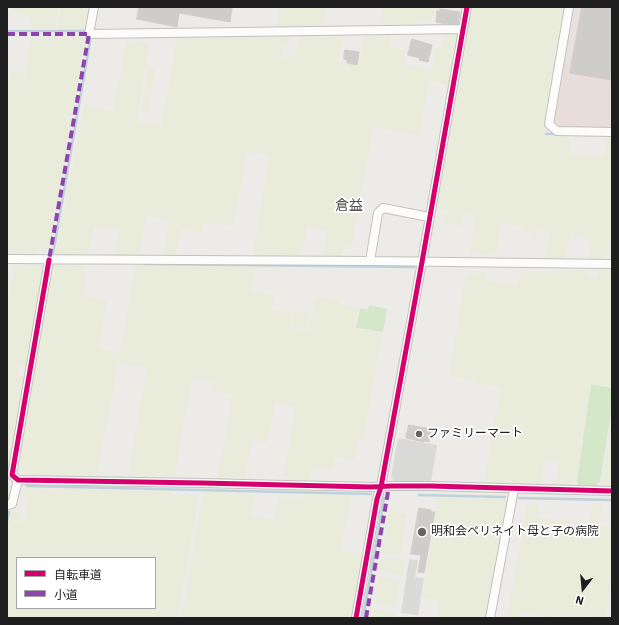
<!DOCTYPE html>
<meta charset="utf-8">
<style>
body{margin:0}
#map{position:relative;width:619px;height:625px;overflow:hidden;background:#ecebe7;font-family:"IBM Plex Sans","Noto Sans JP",sans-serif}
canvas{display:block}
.frame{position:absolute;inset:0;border:8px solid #1e1e1e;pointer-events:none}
.legend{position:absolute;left:16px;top:557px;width:140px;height:52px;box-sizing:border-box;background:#fff;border:1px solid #a5a5a5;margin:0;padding:5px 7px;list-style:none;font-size:12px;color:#1e1e1e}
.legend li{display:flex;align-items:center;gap:8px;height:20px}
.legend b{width:20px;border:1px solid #a5a5a5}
.north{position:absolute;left:563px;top:569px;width:40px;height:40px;-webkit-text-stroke:3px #fff;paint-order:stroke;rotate:196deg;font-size:11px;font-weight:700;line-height:16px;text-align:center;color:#1e1e1e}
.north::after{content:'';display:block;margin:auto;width:14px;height:18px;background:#1e1e1e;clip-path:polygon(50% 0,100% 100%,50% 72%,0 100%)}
</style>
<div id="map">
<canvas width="619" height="625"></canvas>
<div class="frame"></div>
<ul class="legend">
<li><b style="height:5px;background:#d6006c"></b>自転車道</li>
<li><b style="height:5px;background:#8e44ad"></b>小道</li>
</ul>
<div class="north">N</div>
</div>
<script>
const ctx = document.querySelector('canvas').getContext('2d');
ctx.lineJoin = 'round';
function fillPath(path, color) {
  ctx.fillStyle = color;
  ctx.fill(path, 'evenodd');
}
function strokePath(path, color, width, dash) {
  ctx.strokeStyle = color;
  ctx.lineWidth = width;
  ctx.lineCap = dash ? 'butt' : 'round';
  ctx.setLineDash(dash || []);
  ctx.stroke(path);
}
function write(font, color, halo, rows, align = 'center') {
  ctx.font = font + ' "IBM Plex Sans","Noto Sans JP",sans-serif';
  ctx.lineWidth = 3.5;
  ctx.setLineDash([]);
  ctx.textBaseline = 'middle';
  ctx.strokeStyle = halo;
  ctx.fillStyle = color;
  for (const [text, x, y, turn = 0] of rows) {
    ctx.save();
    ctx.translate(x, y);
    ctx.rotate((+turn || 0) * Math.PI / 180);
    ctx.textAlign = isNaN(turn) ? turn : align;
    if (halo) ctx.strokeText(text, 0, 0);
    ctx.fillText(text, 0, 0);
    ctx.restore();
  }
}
const commercial = new Path2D(`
 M572,7h40v121h-52l-7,-8z`);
const industrial = new Path2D(`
 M573,7h39l-11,58 -37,-4z`);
const religious = new Path2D(`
 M398,438l39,7 -6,37 -37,-1 -3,-4z
 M409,559l9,1 -3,17 9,1 -6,37 -17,-2z`);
const farmland = new Path2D(`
 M11,7h47l-3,20 -3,1 -19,-1 -2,-4 -1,-6 -20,-8z
 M61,7h30l-4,22h-28l-1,-3z
 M280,7h46l-4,19h-45z
 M383,7h51l-2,14h-17l-1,4 -31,1v-2h-3z
 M473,7h92l-21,129 27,1 -2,19h36l3,-19h4v106l-2,12 -4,-1v2h-4l-1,5 -12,-1 3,-18 -8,-2v-4l-14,-3 -6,26 -2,1h-17l5,-28 -12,-2 -2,8 -10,-8 -6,-3 -17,-4 -2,1 -6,31 -25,-3 6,-36 -37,-7 -1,-7z
 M443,33h15l-9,52 -19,-4 5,-31 6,-4z
 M340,34v2h3l-6,25 22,4 6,-31h24l2,4v10l15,2 -2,15 27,5 -12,65 -46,-8 -22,120h-7l-2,11h-20l6,-28 -21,-4 -6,29 -6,1h-34l-8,-3 16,-97 -22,-4 -14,74 -30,-4 -2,11 -20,-4 -6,28 -11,-1 5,-35 -3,-2 -4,-1 -16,-2 -6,35 -6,5 -19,-1 4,-27 -25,-1 -6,28 -33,1 30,-153 7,5 21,3 14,-70 21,2 1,1 -12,78 24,4 17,-89h2v-1h13v2h7v-2h14v2l6,-1v-2l30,1 5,2h2l1,-3h9l2,2h4l-4,21 26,-1 4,-20 3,-2z
 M275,35h15l-2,11h-4l-2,10 -12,1z
 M85,38l-36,211h-12l-1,7 -29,-1v-163l15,3 9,-56z
 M148,68l7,1 -7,43 -7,-1z
 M10,71l14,3 -3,19 -13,-2z
 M449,212l14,3 -2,11 -19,-5 2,-5h3z
 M53,264l32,2 2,1 -4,30 24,4 -8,47 21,5 16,-87 119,1 -4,25 23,3 -3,15 21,4 -3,14 20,3 6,-34 27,4 -1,4 17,3 -4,21 28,5 -19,106 -4,-1 -4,21 -20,-3 -2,12 -20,-2 -3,13 -24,-1 1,-3h-4l13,-69 -21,-5 -8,41 -15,-4 -7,38h-2l-2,1 -24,1 16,-84 -22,-5 1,-8 -20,-4 -18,99 -46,-1 19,-109 -29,-3 -20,106 -1,3 -3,2 -69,-1 -4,-10 -2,-7z
 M16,265h29l-17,102 -10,-1 -1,8 9,2 -17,105 -2,3v-191h3l1,-14h2z
 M599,269l13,1v116l-22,-3 -14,98h-3l-1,4 -16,-1 3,-23 -15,-1 -3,23h-29v-4h-5v4h-23l17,-96 -25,-4v-2l-27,-5 17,-103h20v7l6,2 25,4 4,-13 1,-1 38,1 1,-3 26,1v6l11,1z
 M294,311l16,2 -3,16 -16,-2z
 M612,413v72h-11z
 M25,488l24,2 -7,48 8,-49 122,3v3h27l-22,123h-170v-80l1,-7 -1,-1 3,-19 11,2 -2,9 5,1 5,-26 -6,-2zM17,558h138v50h-138z
 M206,492l49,2 -5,21 24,5 4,-23h33l1,-3 39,2 -10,54 22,4 -11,64h-170l20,-120 3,-1z
 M439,497l17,1 1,1 23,1 5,-2 20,2 1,2 -20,116h-49l3,-17 -18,-4z
 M593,502l9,1 -3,22 13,2v47l-7,44h-7l-16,-3 -2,3 -24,-4 -2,4h-1l-31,-5 -1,5h-14l20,-112 4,-3 8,2 -2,12 33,4v4l19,3z
 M389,511l18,3 -7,41 -18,-3z
 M381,557l25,5 -3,14 -25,-6z
 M379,576l21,6 -5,24 -21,-4z
 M369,608l29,5 -1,5h-29z`);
const grass = new Path2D(`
 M369,305l18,4 -4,23 -27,-4 4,-20 8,2z
 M591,384l21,4v18l-12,76h-2l-1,4 -19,-1 -1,-4z`);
const stream = new Path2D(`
 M7,31h80
 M546,134h12
 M53,254l38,-218
 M145,264l269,3
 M27,486l344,8
 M419,495l86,2
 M519,498l93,2
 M7,521l2,-9
 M363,618l21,-120`);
const building = new Path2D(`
 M139,7h90l3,1 -2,14 -51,-9 -2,14 -40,-8z
 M582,7h30v73l-42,-7z
 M440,9l20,3 -2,12h-12l-10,-2 1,-11h3z
 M412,39l20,6 -4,17 -9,-2 1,-2 -12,-3z
 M345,50l14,2 -2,13 -10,-2v-3l-3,-1z
 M409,425l22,4 -2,13 -5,-1v1l-18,-4z
 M419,508l12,2v2h4l-11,61 -6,-1 3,-17 -10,-1z`);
const minor = new Path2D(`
 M94,7l-5,27 374,-5
 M569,7l-20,117 8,7 55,1
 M7,259l363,2 242,3
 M49,260l-37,215 6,5 184,3 169,4 20,-1h40l181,5
 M370,261l8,-48 5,-5 46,9
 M7,505l5,-1 6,-24
 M356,618l21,-119 4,-12 41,-225 45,-255
 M490,618l24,-129`);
const quiet = new Path2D(`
 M7,34h82l-40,226
 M366,618l22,-126`);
const cycleway = new Path2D(`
 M49,260l-37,215 6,5 184,3 169,4 20,-1h40l181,5
 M356,618l21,-119 4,-12 41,-225 45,-255`);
const markers = [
 [419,434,4,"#666664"],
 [422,532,5,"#666664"]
];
const poiNames = [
 ["ファミリーマート",427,434],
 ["明和会ペリネイト母と子の病院",431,532]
];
const quarterNames = [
 ["倉益",349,206]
];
fillPath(commercial, '#e9ddda');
fillPath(industrial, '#e9e0e4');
fillPath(religious, '#dadad8');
fillPath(farmland, '#e9ebdb');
fillPath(grass, '#d5e7c9');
strokePath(stream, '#bed2dc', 2.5);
fillPath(building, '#cfcdca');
strokePath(building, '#cfcdc9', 1);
strokePath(minor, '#c2c1bf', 10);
strokePath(minor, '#fcfcfb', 8);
strokePath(quiet, '#8e44ad', 4, [8, 4]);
strokePath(cycleway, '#d6006c', 5);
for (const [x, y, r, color] of markers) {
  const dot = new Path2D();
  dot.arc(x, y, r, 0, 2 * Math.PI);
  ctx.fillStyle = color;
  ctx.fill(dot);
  strokePath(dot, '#fff', 1.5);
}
write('12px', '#1e1e1e', '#fff', poiNames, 'left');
write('14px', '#515151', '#fff', quarterNames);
</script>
